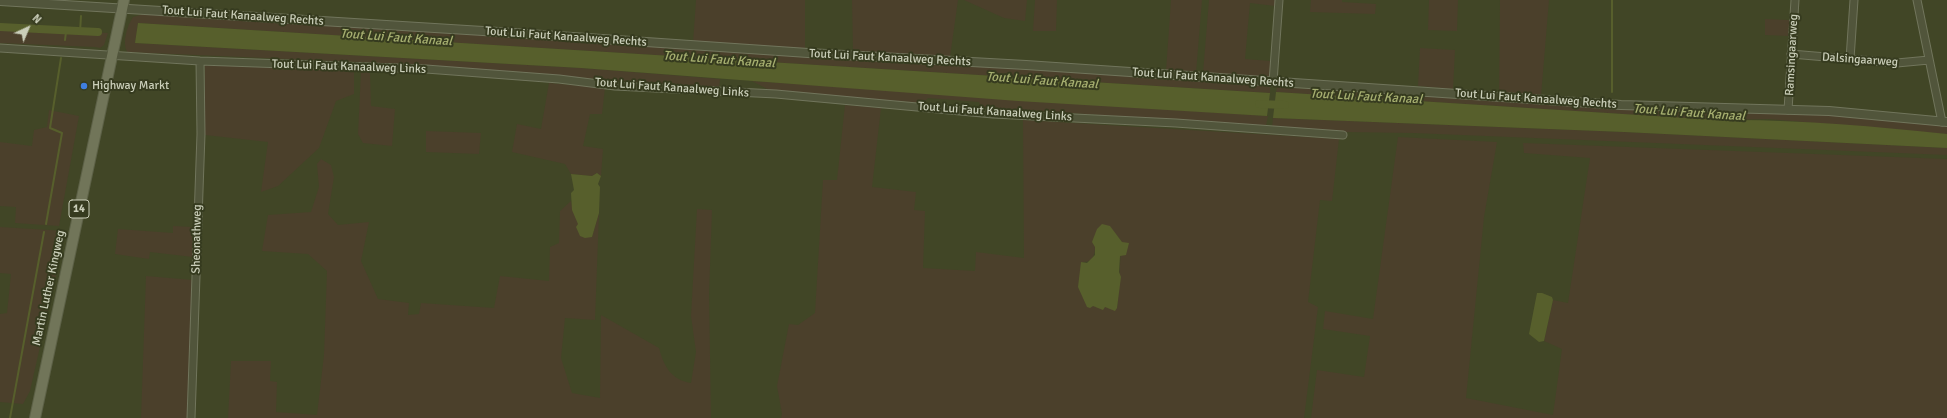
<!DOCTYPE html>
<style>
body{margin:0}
#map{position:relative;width:1947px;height:418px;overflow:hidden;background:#414626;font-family:Signika,sans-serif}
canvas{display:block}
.north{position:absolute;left:8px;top:8px;width:40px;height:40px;-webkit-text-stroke:3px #363b1f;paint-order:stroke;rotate:44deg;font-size:11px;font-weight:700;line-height:16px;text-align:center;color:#caceb9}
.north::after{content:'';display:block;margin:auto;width:14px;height:18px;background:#caceb9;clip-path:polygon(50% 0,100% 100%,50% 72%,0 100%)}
</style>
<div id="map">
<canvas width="1947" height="418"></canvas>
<div class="north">N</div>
</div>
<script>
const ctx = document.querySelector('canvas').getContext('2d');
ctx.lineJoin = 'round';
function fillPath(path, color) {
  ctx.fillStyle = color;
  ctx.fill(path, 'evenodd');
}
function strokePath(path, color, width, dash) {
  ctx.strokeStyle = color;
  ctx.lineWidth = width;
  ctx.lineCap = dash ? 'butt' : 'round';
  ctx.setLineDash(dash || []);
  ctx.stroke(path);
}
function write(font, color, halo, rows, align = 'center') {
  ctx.font = font + ' Signika,sans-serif';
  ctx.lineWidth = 4;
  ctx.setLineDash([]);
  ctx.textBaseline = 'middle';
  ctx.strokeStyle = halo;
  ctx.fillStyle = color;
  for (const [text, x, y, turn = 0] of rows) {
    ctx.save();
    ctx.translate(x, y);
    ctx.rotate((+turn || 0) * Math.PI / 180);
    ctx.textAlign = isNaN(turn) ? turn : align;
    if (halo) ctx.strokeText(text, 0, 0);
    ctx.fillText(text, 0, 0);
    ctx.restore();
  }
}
const green = new Path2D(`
 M696,0h109v50l-112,-7z
 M852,0h106l-8,57 -97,-6z
 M964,0h63l-2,21 -21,-3z
 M1035,0h22l-1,31h-23z
 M1171,0h31l-6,73 -30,-2z
 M1209,0h67l-1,6 -25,-3 -5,56 26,2 -2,18 -66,-6z
 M1311,0h31v2l34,2 -1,10 -65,-2z
 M1429,0h29l-1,31 -29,-1z
 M1500,0h49l-8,96 -42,-3z
 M144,14l1126,71v8l-1132,-70 -3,20 446,25 139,11 -1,10 -291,-24 -301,-13c-5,-10 0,-26 6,-35z
 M1765,19l24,1v16l-24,-1z
 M0,27l108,6 -4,12 -4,3 -5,-1 -95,-4z
 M1420,48l35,2 -2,39 -35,-3z
 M205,64l149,7v23l-18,7 -17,47 -41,38 -17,6 7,-50 -63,-7z
 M361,71h9l1,35 24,3 -3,37 -29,-3 -5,-9z
 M752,81l516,35 -2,10 -285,-19 -2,-5 -51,-4 -5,5 -152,-12z
 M549,83l56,5 -3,26h-12l-7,32 20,3 -2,27 -4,-3 -5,3 -21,-2 -6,-10 -53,-12 5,-28 24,5z
 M1277,87l374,24 171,3 125,12v8l-179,-15 -50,1 -442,-28z
 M845,105l36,3 -9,79 44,5 -2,18 11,1 -2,57 52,3 1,-19 48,6 -1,-138 316,19 -7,62 -12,-1 -12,102 10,5 -14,111h-523l1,-4 -5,-28 12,-62 9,1 17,-12 8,-133h14zM1116,235l6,7c-3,23 -2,44 -5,66l-24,-2 -12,-44c11,1 14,-6 14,-15z
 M49,110l30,6 -20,110 -44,-3 1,-16 -16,-1v-64l32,4 2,-16 13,-3z
 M1273,118l351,14 323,16v7l-534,-22 -69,-1 -72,-5z
 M426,131l55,2 -2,21 -53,-2z
 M1398,137l99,5 -13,75 -18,181 87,17 9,-66 -18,-8 9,-41 15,3 22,-145 -66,-5 -1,-10 424,16v259h-636l6,-48 47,7 6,-41 -47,-7 2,-18 48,8z
 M321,159l10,6 3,12 -6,37 10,11 31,-3 -8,39 17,38 31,4 -1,12 11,-1 2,-11 73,5 6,-32 49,5 1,-34 9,-4 1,-32 11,-10c2,16 10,25 21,36l7,-24 -4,107 -30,-2 -4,40 11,35 28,5 1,-83 58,33c5,18 12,32 32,35l5,-31 -5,-36 6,-107 15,1 -3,84 2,124h-483l3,-57h40l-1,20 7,1 -1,30 41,3 7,-60 3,-84 -19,-17 -46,-3 6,-36 43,-3 8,-25 -2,-23z
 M173,226l20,1v30l-43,-5 -1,7 -34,-5 3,-25 55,4z
 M0,227l66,4 -36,160 -7,13 -23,-2v-88l7,-1 4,-39 -11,-1z
 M146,276l47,4 -6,138h-46z`);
const water = new Path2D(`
 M138,23l1132,70 -3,23 -249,-15 -437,-33 -446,-25z
 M1276,92l442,28c77,-1 153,6 229,14v14l-323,-16 -351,-14z
 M597,173l4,3 -3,8 2,3 -1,26 -7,24 -7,1 -5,-2 -4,-9 2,-3 -6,-14 -1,-17 3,-3 -3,-16 21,2z
 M1102,224l8,2 12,16 7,1 -3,12 -6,1 -1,16 2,5 -4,31 -2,3 -10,-4 -2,3 -10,-4 -3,2 -3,-1 -9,-20 3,-25 6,1 8,-8v-8l-3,-5 5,-13z
 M1537,293h5l10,4 1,3 -9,41 -5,1 -10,-8z`);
const stream = new Path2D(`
 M80,32l1,-16
 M65,40l1,-8
 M1612,92v-92
 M46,224l16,-91 -12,-5 11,-70
 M10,418l34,-186`);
const canal = new Path2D(`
 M0,27l98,5
 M1259,104l26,1`);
const minor = new Path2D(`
 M1917,0l25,122
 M0,48l200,13 226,8 133,10 56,7 161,8 217,20 183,9 167,12
 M1791,54l106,9 32,-3
 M1850,59l4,-59
 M1273,82l6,-82
 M1788,110l7,-110
 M191,418l10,-284 -1,-73`);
const tertiary = new Path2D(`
 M0,1l499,31 309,21 218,12 595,40 208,6 118,11`);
const primary = new Path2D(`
 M35,418l89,-418`);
const markers = [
 [84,86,4,"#3f7fe0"]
];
const shields = [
 [79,209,20]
];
const shieldNames = [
 ["14",79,209]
];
const streetNames = [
 ["Tout Lui Faut Kanaalweg Rechts",243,16,4],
 ["Tout Lui Faut Kanaalweg Rechts",566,37,4],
 ["Ramsingaarweg",1792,55,-87],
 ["Tout Lui Faut Kanaalweg Rechts",890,58,3],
 ["Dalsingaarweg",1860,60,4],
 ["Tout Lui Faut Kanaalweg Links",349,67,2],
 ["Tout Lui Faut Kanaalweg Rechts",1213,78,4],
 ["Tout Lui Faut Kanaalweg Links",672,88,4],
 ["Tout Lui Faut Kanaalweg Rechts",1536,99,4],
 ["Tout Lui Faut Kanaalweg Links",995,112,4],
 ["Sheonathweg",197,239,-89],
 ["Martin Luther Kingweg",49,288,-78]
];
const poiNames = [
 ["Highway Markt",92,86]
];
const waterNames = [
 ["Tout Lui Faut Kanaal",396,38,4],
 ["Tout Lui Faut Kanaal",719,60,4],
 ["Tout Lui Faut Kanaal",1042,81,4],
 ["Tout Lui Faut Kanaal",1366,97,3],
 ["Tout Lui Faut Kanaal",1689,113,4]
];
fillPath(green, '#4b402b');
fillPath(water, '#575f2c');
strokePath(stream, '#575f2c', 2);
strokePath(canal, '#575f2c', 8);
strokePath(minor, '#71755c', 9);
strokePath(tertiary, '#71755c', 10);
strokePath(primary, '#5d6147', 12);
strokePath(minor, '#51553b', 7);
strokePath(tertiary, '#51553b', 8);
strokePath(primary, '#717559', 10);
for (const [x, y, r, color] of markers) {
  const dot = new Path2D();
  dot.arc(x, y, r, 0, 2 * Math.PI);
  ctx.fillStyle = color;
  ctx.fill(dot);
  strokePath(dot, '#363b1f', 1.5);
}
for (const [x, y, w] of shields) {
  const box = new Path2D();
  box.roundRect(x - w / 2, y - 9, w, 18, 3);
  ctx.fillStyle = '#363b1f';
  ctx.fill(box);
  strokePath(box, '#caceb9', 1);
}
write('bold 11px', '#caceb9', null, shieldNames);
write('12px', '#caceb9', '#363b1f', streetNames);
write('12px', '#caceb9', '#363b1f', poiNames, 'left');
write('italic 13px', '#a6af70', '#363b1f', waterNames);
</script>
